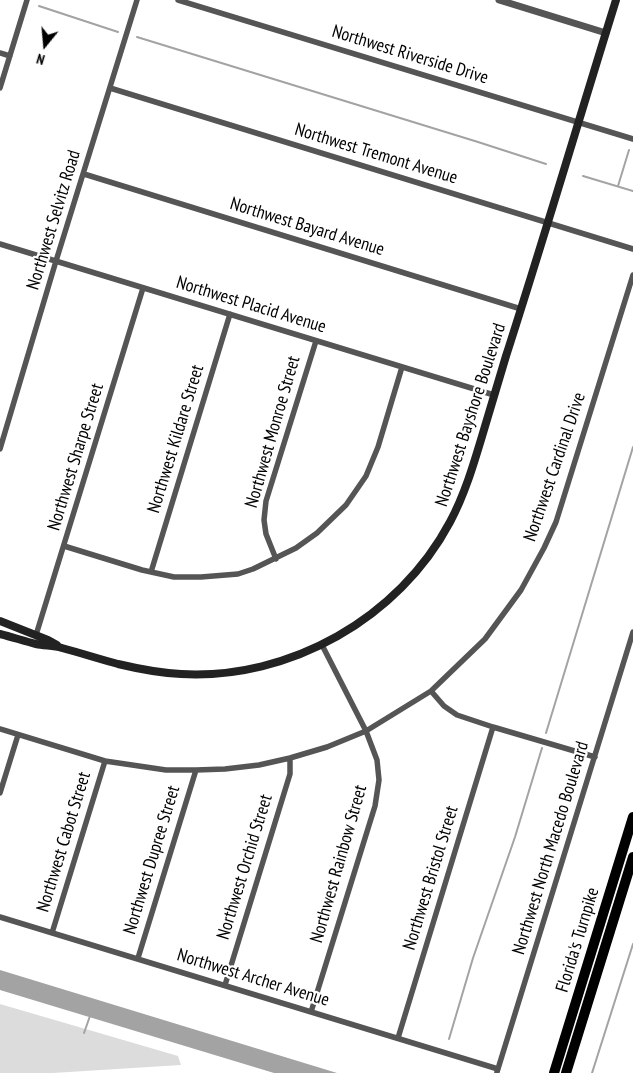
<!DOCTYPE html>
<style>
body{margin:0}
#map{position:relative;width:633px;height:1073px;overflow:hidden;background:#fff;font-family:"PT Sans Narrow",sans-serif}
canvas{display:block}
.north{position:absolute;left:20px;top:20px;width:50px;height:50px;-webkit-text-stroke:4px #fff;paint-order:stroke;rotate:197deg;font-size:14px;font-weight:700;line-height:20px;text-align:center;color:#000}
.north::after{content:'';display:block;margin:auto;width:18px;height:22px;background:#000;clip-path:polygon(50% 0,100% 100%,50% 72%,0 100%)}
</style>
<div id="map">
<canvas width="633" height="1073"></canvas>
<div class="north">N</div>
</div>
<script>
const ctx = document.querySelector('canvas').getContext('2d');
ctx.lineJoin = 'round';
function fillPath(path, color) {
  ctx.fillStyle = color;
  ctx.fill(path, 'evenodd');
}
function strokePath(path, color, width, dash) {
  ctx.strokeStyle = color;
  ctx.lineWidth = width;
  ctx.lineCap = dash ? 'butt' : 'round';
  ctx.setLineDash(dash || []);
  ctx.stroke(path);
}
function write(font, color, halo, rows, align = 'center') {
  ctx.font = font + ' "PT Sans Narrow",sans-serif';
  ctx.lineWidth = 4.5;
  ctx.setLineDash([]);
  ctx.textBaseline = 'middle';
  ctx.strokeStyle = halo;
  ctx.fillStyle = color;
  for (const [text, x, y, turn = 0] of rows) {
    ctx.save();
    ctx.translate(x, y);
    ctx.rotate((+turn || 0) * Math.PI / 180);
    ctx.textAlign = isNaN(turn) ? turn : align;
    if (halo) ctx.strokeText(text, 0, 0);
    ctx.fillText(text, 0, 0);
    ctx.restore();
  }
}
const green = new Path2D(`
 M0,1004l178,52 3,9 -128,8h-53z`);
const water = new Path2D(`
 M0,970l337,103h-63l-274,-83z`);
const stream = new Path2D(`
 M39,6l79,26
 M137,37l341,105 68,22
 M583,176l50,15
 M618,186l11,-36
 M546,733l87,-286
 M84,1033l6,-17
 M449,1039l24,-81 42,-121 27,-89
 M592,1073l41,-129`);
const minor = new Path2D(`
 M178,0l455,139
 M0,53l10,3
 M0,88l27,-88
 M110,88l523,161
 M84,174l437,135
 M0,244l494,151
 M0,449l56,-188 81,-261
 M64,546l78,24 32,7h27l37,-3 15,-5 43,-21 21,-15 29,-28 20,-29 12,-29 24,-80
 M276,559l-10,-25 -2,-14 2,-19 50,-160
 M151,572l79,-258
 M36,635l107,-347
 M431,691l13,15 13,9 36,12 102,30
 M0,729l105,32 61,9h30l29,-1 34,-4 31,-7 37,-11 39,-16 65,-40 54,-52 36,-49 23,-42 12,-26 77,-247
 M0,793l18,-58
 M0,917l498,152
 M52,933l53,-172
 M138,958l58,-188
 M225,985l65,-211v-16
 M311,1012l64,-206 4,-26 -2,-20 -11,-29 -44,-86
 M398,1038l95,-311
 M497,1072l136,-440`);
const tertiary = new Path2D(`
 M499,0l107,33`);
const secondary = new Path2D(`
 M0,621l48,19 9,5
 M0,634c12,3 24,7 36,10 9,2 18,1 26,4 19,5 37,11 56,16 21,5 42,9 63,10 109,6 218,-56 269,-152 15,-28 24,-59 33,-89 8,-26 15,-51 23,-77 38,-118 73,-237 110,-356`);
const motorway = new Path2D(`
 M554,1073l79,-256
 M566,1073l67,-216`);
const streetNames = [
 ["Northwest Riverside Drive",410,55,17],
 ["Northwest Tremont Avenue",376,154,17],
 ["Northwest Selvitz Road",54,220,-73],
 ["Northwest Bayard Avenue",307,227,17],
 ["Northwest Placid Avenue",251,305,17],
 ["Northwest Bayshore Boulevard",471,415,-72],
 ["Northwest Monroe Street",273,432,-74],
 ["Northwest Kildare Street",176,439,-73],
 ["Northwest Sharpe Street",76,457,-73],
 ["Northwest Cardinal Drive",555,467,-71],
 ["Northwest Cabot Street",64,842,-73],
 ["Northwest North Macedo Boulevard",551,848,-73],
 ["Northwest Dupree Street",152,860,-73],
 ["Northwest Rainbow Street",339,864,-74],
 ["Northwest Orchid Street",245,867,-73],
 ["Northwest Bristol Street",431,878,-73],
 ["Florida's Turnpike",578,940,-73],
 ["Northwest Archer Avenue",253,978,17]
];
fillPath(green, '#dcdcdc');
fillPath(water, '#a3a3a3');
strokePath(stream, '#a3a3a3', 2);
strokePath(minor, '#555', 5.5);
strokePath(tertiary, '#555', 7);
strokePath(secondary, '#222', 8);
strokePath(motorway, '#000', 10);
write('18px', '#000', '#fff', streetNames);
</script>
